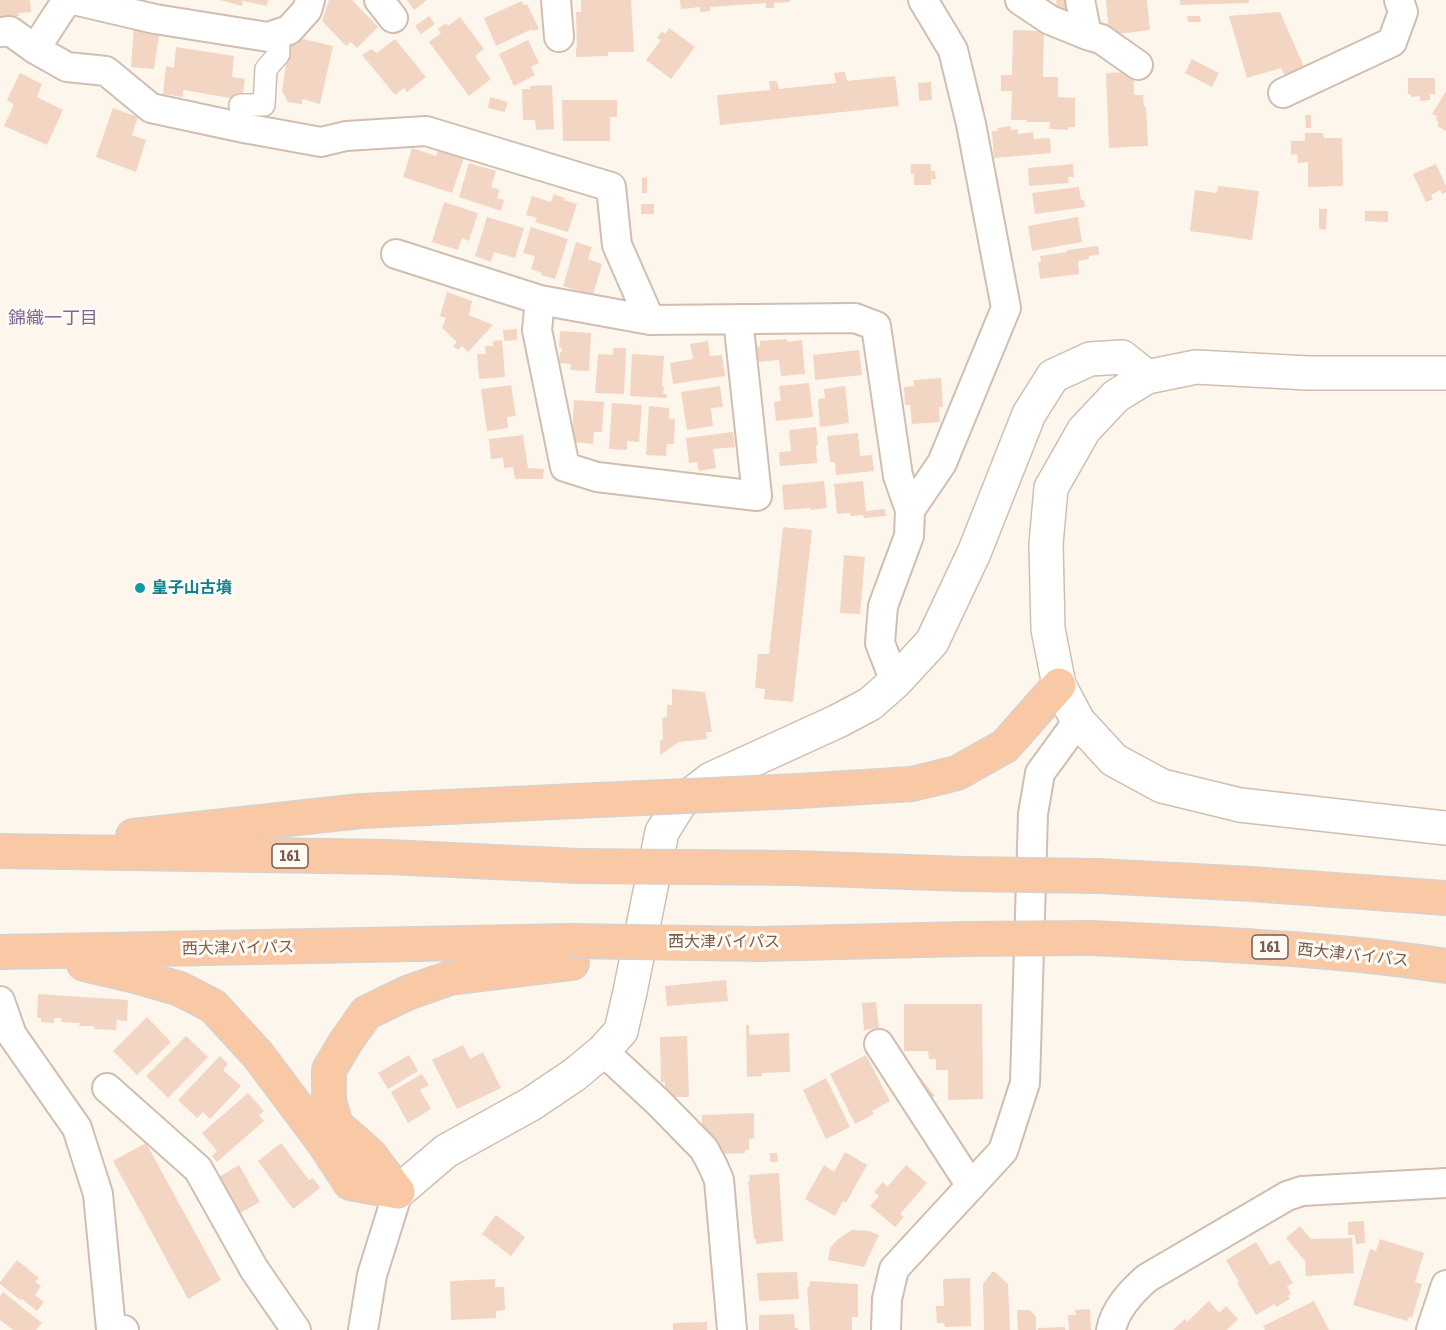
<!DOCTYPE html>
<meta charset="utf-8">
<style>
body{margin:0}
canvas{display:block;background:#fdf6ec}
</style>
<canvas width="1446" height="1330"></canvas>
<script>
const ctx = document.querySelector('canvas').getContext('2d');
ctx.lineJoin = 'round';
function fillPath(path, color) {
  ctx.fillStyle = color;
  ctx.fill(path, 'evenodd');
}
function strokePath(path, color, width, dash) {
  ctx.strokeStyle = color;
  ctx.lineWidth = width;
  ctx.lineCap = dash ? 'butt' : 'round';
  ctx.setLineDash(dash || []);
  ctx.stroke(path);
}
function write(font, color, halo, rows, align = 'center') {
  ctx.font = font + ' "Asap Condensed","Noto Sans JP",sans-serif';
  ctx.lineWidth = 6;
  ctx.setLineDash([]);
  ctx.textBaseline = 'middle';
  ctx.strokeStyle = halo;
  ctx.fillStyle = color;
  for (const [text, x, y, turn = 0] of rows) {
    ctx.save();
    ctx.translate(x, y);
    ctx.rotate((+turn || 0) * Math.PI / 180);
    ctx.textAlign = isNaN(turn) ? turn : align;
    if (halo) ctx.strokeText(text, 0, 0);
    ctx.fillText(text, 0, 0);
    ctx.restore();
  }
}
const building = new Path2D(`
 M0,0h30l1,12 -12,1v3h-19z
 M220,0h48l-1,6 -24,-5 -1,5z
 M329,0h23l26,27 -21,21 -6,-6 -5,4 -24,-25z
 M407,0h20l-13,10z
 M581,0h50l3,52h-26v4l-32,1v-10h1l-1,-35h5z
 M680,0h110v2l-16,1v5h-8v-5l-56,4v4l-10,1v-5l-19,2z
 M1056,0h14l1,14 -13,1z
 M1106,0h41l3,30 -41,5z
 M1180,0h69v3l-69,2z
 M522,1l2,4 3,-1 12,25 -6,2 -1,-2 -36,17 -12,-28z
 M1280,12l25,57 -20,8 -4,-9 -34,10 -18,-62z
 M429,16l6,8 -14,10 -6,-8z
 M1187,16h13l1,6h-13z
 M460,17l24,32 -9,7 16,23 -22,17 -40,-54 12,-9 -3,-4 8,-6 2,3z
 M134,26l26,2 -6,41 -23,-2z
 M669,28l26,19 -24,32 -25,-19 15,-20 -4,-2 5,-7 3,3z
 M1013,30l31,1 -1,46h15v20l17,1v29h-7v3l-19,-1 1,-7h-23v-2h-16l1,-29h-11v-16h11z
 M299,38l34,8 -13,58 -18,-5v5l-14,-2 -6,-11 4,-27 -2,-3 4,-20 10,3z
 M395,39l31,38 -19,15 -3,-4 -9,7 -33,-40 9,-6 6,4z
 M528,40l11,23 -8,4 4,8 -21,11 -15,-32z
 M176,47l58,9 -2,21 13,2 -3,21 -59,-10v7l-20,-3 3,-28 8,2z
 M1192,59l27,14 -7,14 -27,-14z
 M845,72l2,9 48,-5 4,30 -179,19 -3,-30 53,-5 -1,-9h8l2,8 57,-6 -2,-10z
 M1127,72l1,4h6v19h9l1,12h2l2,39 -39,2 -3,-75z
 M20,73l22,11 -5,13 26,13 -16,35 -43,-19 10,-21 -7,-5z
 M1408,78h27v16h-5v6l-10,1v-5l-9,1v-3h-3z
 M931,82l1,18 -13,1 -1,-18z
 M552,85l2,44 -18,1 -1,-10h-12l-1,-31h8v-3z
 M1446,91v40l-9,-5 2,-4 -3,-2 1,-4 -5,-2z
 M490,97l18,5 -3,10 -17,-4z
 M562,100h55v17h-7v24h-47z
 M113,108l25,9 -6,18 14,5 -10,32 -40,-15z
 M1305,115h6v13h-5z
 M1011,126v4l7,-1v5l15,-2 1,7 16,-1 1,15 -57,5 -2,-27h6l-1,-3z
 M1305,133h18l1,5h18l1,48 -35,1v-25l-10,1 -1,-9 -6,1v-14h14z
 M412,148l24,8 3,-7 25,8 -12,36 -49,-16z
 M469,163l27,8 -5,16 9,3 -3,8 7,2 -3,11 -42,-14z
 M911,164h20v7h4l1,8h-5v6h-17v-11h-3z
 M1073,164l1,13h-6l1,6 -40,3 -1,-18z
 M1436,164l10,22v6l-4,2 -2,-4 -9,5 2,4 -7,3 -13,-28z
 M647,177v16h-5v-15z
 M1218,186l41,5 -7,49 -62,-9 5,-41 22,3z
 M1079,187l2,13h3l1,7 -50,7 -3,-21z
 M554,194l11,4 -1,2 13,4 -9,28 -33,-10 2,-4 -11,-3 6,-19 19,6z
 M444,202l34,11 -9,28 -7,-3 -4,12 -26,-8z
 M641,204h13v10h-13z
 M1319,209h8l-1,21 -7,-1z
 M1365,211h23v11l-23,-1z
 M487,217l37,11 -9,30 -21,-6 -3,10 -16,-6z
 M1078,217l4,25 -50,9 -4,-25z
 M531,227l37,12 -13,40 -14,-4 1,-2 -11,-4 4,-13 -12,-3z
 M576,242l16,5 -4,12 14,5 -9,31 -30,-9z
 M1098,246l1,9 -10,1v3l-11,2 1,13 -39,5 -2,-17h3l-1,-6 27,-4v-2z
 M447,292l25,9 -3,14 24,10 -25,27 -6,-6 -4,4 -5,-4 4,-4 -15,-14 4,-10 -6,-2z
 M517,329v11l-13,1 -1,-11z
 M560,331l31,2 -2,38 -19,-1 1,-6 -12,-1 1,-11h2v-4l-3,-1z
 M787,339v3l15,-2 3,34 -24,2 -2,-16 -24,2 -1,-15 6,-1v-5z
 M502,340l3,37 -26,2 -2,-25h9l-1,-8h8v-5z
 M708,341l2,15 12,-1 3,21 -52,8 -3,-21 23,-4 -3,-15z
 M613,348h13l-2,46 -29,-1 3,-39 15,1z
 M859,350l3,25 -47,5 -2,-25z
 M632,354l32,2 -2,30 2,1 -1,7h4v4l-37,-2z
 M941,378l2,29h-4l1,15 -28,2 -2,-19h-5l-1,-18 10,-1v-6z
 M809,383l4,34 -37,4 -2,-19 7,-1 -2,-15z
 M511,385l5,31 -9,1 1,11 -21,3 -6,-42z
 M720,386l3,21 -12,1 2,18 -26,4 -6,-38z
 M845,386l4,37 -29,4 -2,-28 7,-1 -1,-9z
 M574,400l30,2 -2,30h-8l-1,12 -21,-2z
 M612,403l30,2 -3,37 -12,-1v9l-18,-1z
 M649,406l20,2v11h6l-1,25h-7l-1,12 -20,-1z
 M816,427l2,18h-2l1,18 -37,3 -1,-14 12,-1 -2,-21z
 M733,432l2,15 -22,2 3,19 -17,3 -2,-9 -8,1 -3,-25z
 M858,433l2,23 12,-1 2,16 -38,4 -1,-13h-5l-3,-26z
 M523,435l5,33 16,1 -1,10h-28l-2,-12 -9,1 -1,-10 -12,1 -2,-20z
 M824,481l3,27 -17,2v-2l-26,2 -2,-25z
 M863,481l3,30 19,-2 1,7 -22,2 -1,-3 -12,1 -1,-3 -13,1 -3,-30z
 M783,527l29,3 -19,172 -29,-3 1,-10 -10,-1 3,-34h11z
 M844,555l21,2 -5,57 -20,-1z
 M672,689l33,3 7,40h-6l1,7 -28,3 -19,13v-14l3,-2 -1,-21 5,-1v-12h5z
 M726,980l2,21 -61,5 -2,-20z
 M38,994l90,6 -1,21 -10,-1 -1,10 -22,-1v-3h-15l1,-3 -19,-1 1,-4h-8v5l-13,-1v-4h-4z
 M876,1002l3,26 -15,2 -2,-27z
 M904,1004h78l1,95 -35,1v-30h-12v-11h-7l-1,-8h-24z
 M147,1017l24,25 -34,33 -24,-24z
 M746,1025h3v10l40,-2 1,39 -28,1v3l-15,1z
 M186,1036l22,21 -40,41 -22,-22z
 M687,1036l2,61h-16v-3h-8v-12h-4l-1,-45z
 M463,1045l7,14 13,-7 18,36 -44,21 -25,-49z
 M409,1055l9,16 -30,18 -10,-16z
 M866,1055l24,46 -18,10 2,3 -19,10 -25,-50z
 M220,1056l8,8 -5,6 18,16 -31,33 -7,-7 -6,6 -19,-18z
 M422,1074l7,11 -9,5 11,19 -23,14 -17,-31z
 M919,1076l16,20 -4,3 -15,-20z
 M826,1078l24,49 -24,12 -23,-49z
 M248,1093l16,18 -5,4 5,6 -47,41 -5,-6 5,-5 -15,-18z
 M754,1113v25l-5,1v11h-4v3l-23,1 -1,-6h-3v-8h-8v-7h-8v-18z
 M146,1143l75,137 -33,19 -75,-138z
 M281,1143l28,37 4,-2 7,10 -27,21 -35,-48z
 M845,1152l22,13 -21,38 -3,-2 -8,15 -30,-17 19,-34 10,7z
 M770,1153h7l1,9h-8z
 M239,1165l21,37 -20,11 -21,-36z
 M906,1165l21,18 -27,31 4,3 -9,10 -25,-21 9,-10 -5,-4 9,-10 4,5z
 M779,1173l4,68 -27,3v-5h-2l-6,-58h2l-1,-6z
 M496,1215l29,22 -14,19 -29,-22z
 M1364,1221l1,22 -9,1 -1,-9h-7v-13z
 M1300,1226l11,13 41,-1 2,35 -48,3 -1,-15 -19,-23z
 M852,1230l17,1 10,4 -15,32 -36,-7 2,-12 8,-9z
 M1380,1239l44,14 -9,29 7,2 -10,34 -3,-1 -2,4 -54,-16 17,-56 6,2z
 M1256,1242l14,23 9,-5 14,23 -6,3 4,8 -3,2 2,3 -14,8 -2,-3 -18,11 -19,-32 2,-1 -13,-22z
 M17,1260l22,18 -4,4 6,4 -6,9 9,7 -7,9 -15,-12 -2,1 -20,-16v-2z
 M797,1272l2,27 -40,2 -2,-28z
 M992,1272h3l13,12 2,46h-26l-1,-46z
 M970,1278l1,48 -26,1 -1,-4h-7l-1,-17h8l-1,-27z
 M495,1279v8h9l1,23 -9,1v7l-45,2 -1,-39z
 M810,1281l48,3v33h-6v13h-42l-3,-43h2z
 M3,1292l39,31 -6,7h-23l-13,-10v-24z
 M1209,1301l10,12 7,-7 12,13 -11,11h-54l12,-11 2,3z
 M1314,1301l15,29h-64l-2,-4z
 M1090,1309l1,21h-22l-1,-15h8l-1,-5z
 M1017,1310h13l6,7v13h-18z
 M794,1314l1,14h3v2h-39v-15z
 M707,1322v8h-34v-7z
 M1065,1327v3h-27v-2z`);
const pedestrian = new Path2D(`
 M244,128l-4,-23h24l2,-36 13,-15 -1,-20`);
const minor = new Path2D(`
 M74,0l81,19 113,18 21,-7 18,-20 3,-10
 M379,0l14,18
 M556,0l3,37
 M1020,0l30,20 37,15 14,4 37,26
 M1080,0l7,35
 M0,32l10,-1 25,18 32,18 39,4 45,37 93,20 77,14 25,-6 80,-5 185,56 6,58 33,75 205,-2 21,8 22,150 12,34 -1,26 -26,70 -3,37 15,39
 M35,49l32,-49
 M1283,93l109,-51 11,-30 -4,-12
 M396,254l144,46 110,20
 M540,300l-3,30 28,137 32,10 160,19 -19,-177
 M910,510l32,-47 64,-155 -35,-184 -18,-74 -30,-50
 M0,1001l12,34 65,93 21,66 13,135 13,1
 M879,1044l92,142
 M603,1051l55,51 46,47 9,17 6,14 13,150
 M107,1088l91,81 56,100 42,61
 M363,1330l9,-55 26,-83
 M886,1330l1,-31 7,-30 109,-118 22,-68 8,-269 7,-41 38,-52
 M1111,1330c4,-21 20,-38 36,-52l140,-82 15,-5 144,-8
 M1431,1330l15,-45`);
const tertiary = new Path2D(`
 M1446,373h-138l-112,-6 -49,10 -31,19 -32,34 -33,58 -5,56 2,85 11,56 19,36 36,39 48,26 78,19 206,23
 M398,1192l48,-41 85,-47 43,-29 29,-24 18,-20 9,-39 32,-160 18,-29 31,-24 127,-58 32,-17 25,-22 37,-40 42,-89 55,-139 24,-38 37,-17 32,-2 25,20`);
const trunk = new Path2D(`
 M799,791l113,-7 45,-11 48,-27 54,-61
 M133,836l228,-25 215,-10
 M0,851l388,6 191,9
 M794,868l171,6
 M1098,876l153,8 195,14
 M1093,938c118,6 236,10 353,28
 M759,944l206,-5
 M0,952l570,-11
 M84,964l51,12 45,13 33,17 45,49 66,88 26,40 48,9
 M398,1192l-29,-38 -33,-29 -7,-24v-31l16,-27 21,-30 41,-20 43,-15 122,-15`);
const trunkBridge = new Path2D(`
 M576,801l223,-10
 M579,866l215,2
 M965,874l133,2
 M965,939l128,-1
 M570,941l189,3`);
const markers = [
 [140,588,6,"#0f9aa8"]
];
const shields = [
 [290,856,36],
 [1270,947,36]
];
const shieldNames = [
 ["161",290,856],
 ["161",1270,947]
];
const cultureNames = [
 ["皇子山古墳",152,588]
];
const streetNames = [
 ["西大津バイパス",724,942],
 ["西大津バイパス",238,948,-1],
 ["西大津バイパス",1353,955,6]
];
const neighbourhoodNames = [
 ["錦織一丁目",53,318]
];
fillPath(building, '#f3d5c3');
strokePath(pedestrian, '#d1beb0', 24);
strokePath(minor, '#d1beb0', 32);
strokePath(tertiary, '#d1beb0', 36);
strokePath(trunk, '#dad1cd', 36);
strokePath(pedestrian, '#fff', 21);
strokePath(minor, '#fff', 28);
strokePath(tertiary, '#fff', 33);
strokePath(trunk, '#f9c8a4', 33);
strokePath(trunkBridge, '#dad1cd', 36, []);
strokePath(trunkBridge, '#f9c8a4', 33);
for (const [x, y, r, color] of markers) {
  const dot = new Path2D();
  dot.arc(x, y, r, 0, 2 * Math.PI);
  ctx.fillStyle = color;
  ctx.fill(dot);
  strokePath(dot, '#fffaf3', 2);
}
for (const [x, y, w] of shields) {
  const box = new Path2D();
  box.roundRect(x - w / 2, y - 12, w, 24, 4.5);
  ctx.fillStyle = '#fffaf3';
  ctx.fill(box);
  strokePath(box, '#7a5c4d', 1.5);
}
write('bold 15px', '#7a5c4d', null, shieldNames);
write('bold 16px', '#0d838f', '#fffaf3', cultureNames, 'left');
write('16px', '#7a5c4d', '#fffaf3', streetNames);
write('18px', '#846695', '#fffaf3', neighbourhoodNames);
</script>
